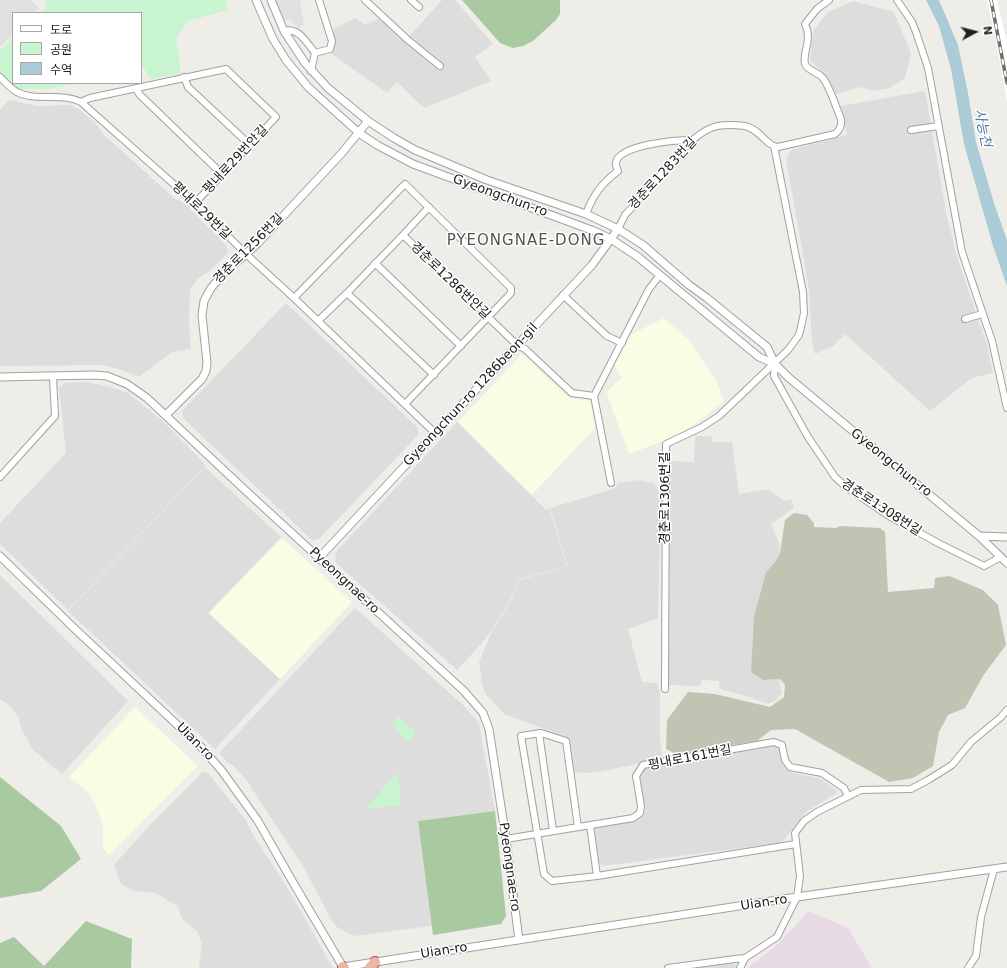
<!DOCTYPE html>
<meta charset="utf-8">
<style>
body{margin:0}
#map{position:relative;width:1007px;height:968px;overflow:hidden;background:#efede7;font-family:"DejaVu Sans","Noto Sans KR",sans-serif}
canvas{display:block}
.legend{position:absolute;left:12px;top:12px;width:130px;height:72px;box-sizing:border-box;background:#fff;border:1px solid #a6a6a6;margin:0;padding:5px 7px;list-style:none;font-size:12px;color:#202020}
.legend li{display:flex;align-items:center;gap:8px;height:20px}
.legend b{width:20px;border:1px solid #a6a6a6}
.north{position:absolute;left:955px;top:12px;width:40px;height:40px;-webkit-text-stroke:3px #fff;paint-order:stroke;rotate:83deg;font-size:11px;font-weight:700;line-height:16px;text-align:center;color:#202020}
.north::after{content:'';display:block;margin:auto;width:14px;height:18px;background:#202020;clip-path:polygon(50% 0,100% 100%,50% 72%,0 100%)}
</style>
<div id="map">
<canvas width="1007" height="968"></canvas>
<ul class="legend">
<li><b style="height:5px;background:#fff"></b>도로</li>
<li><b style="height:11px;background:#c9f4d0"></b>공원</li>
<li><b style="height:11px;background:#accbd8"></b>수역</li>
</ul>
<div class="north">N</div>
</div>
<script>
const ctx = document.querySelector('canvas').getContext('2d');
ctx.lineJoin = 'round';
function fillPath(path, color) {
  ctx.fillStyle = color;
  ctx.fill(path, 'evenodd');
}
function strokePath(path, color, width, dash) {
  ctx.strokeStyle = color;
  ctx.lineWidth = width;
  ctx.lineCap = dash ? 'butt' : 'round';
  ctx.setLineDash(dash || []);
  ctx.stroke(path);
}
function write(font, color, halo, rows, align = 'center') {
  ctx.font = font + ' "DejaVu Sans","Noto Sans KR",sans-serif';
  ctx.lineWidth = 3;
  ctx.setLineDash([]);
  ctx.textBaseline = 'middle';
  ctx.strokeStyle = halo;
  ctx.fillStyle = color;
  for (const [text, x, y, turn = 0] of rows) {
    ctx.save();
    ctx.translate(x, y);
    ctx.rotate((+turn || 0) * Math.PI / 180);
    ctx.textAlign = isNaN(turn) ? turn : align;
    if (halo) ctx.strokeText(text, 0, 0);
    ctx.fillText(text, 0, 0);
    ctx.restore();
  }
}
const residential = new Path2D(`
 M442,0h13l38,44 -18,13 16,24 -67,27 -27,-26 -10,11 -58,-41 5,-23 21,-11 10,7 14,-6 26,22z
 M853,1l41,11 17,41 -6,25 -15,10 -18,3 -12,-4 -24,7 -9,-18 -17,-15 3,-30 15,-19z
 M925,91l21,121 11,45 30,88 6,28 -21,5 -42,33 -85,-77 -12,12 -18,8 -3,-12 -3,-53 -23,-130 5,-9 56,-15 -7,-29z
 M9,100l29,6 31,-1 10,4 17,15 8,11 70,63 10,5 43,43 1,7 -17,17 -14,9 -7,11 -1,32 2,27 -19,3 -33,25 -20,-8 -17,-4 -100,1 -2,-2v-254z
 M286,303l132,125v7l-99,104 -7,1 -129,-122 -1,-7z
 M87,382l23,5 18,6 35,28 43,44 -138,145 -68,-66v-21l66,-70 -7,-65 6,-5z
 M457,422l89,88 3,-2 18,58 -48,13 -11,26 -17,26 -10,13 -24,26 -121,-107 -1,-10z
 M695,436h17v6h20l7,52 29,-5 16,12 7,-2 3,9 -23,16 8,19 1,10 -5,9 -9,10 -3,108 16,-1 3,14 -7,8 -7,3 -18,-7 -30,-8 -1,-8 -17,-1 -3,6 -31,-1 2,-224 24,1z
 M205,467l76,70 -73,76 72,66 -65,70 -147,-138z
 M639,480l15,3 7,12 -3,123 -30,11 14,53 15,1 3,8v48l2,20 -64,13 -13,1 -11,-1 -3,-17 -5,-18 -62,-23 -19,-21 -3,-10 -3,-21 13,-31 17,-26 10,-25 49,-14 -18,-58 66,-20 2,-5z
 M0,575l128,126 -66,73 -29,-24 -12,-22 -2,-10 -10,-13 -9,-6z
 M355,608l107,96 13,14 4,6 16,87 -77,10 14,105 -78,10 -17,-9 -5,-6 -29,-55 -51,-77 -3,-6 -15,-17 -7,-4 -8,-9z
 M775,745l5,5 2,14 8,8 31,7 14,10 2,4 -31,19 -7,8 -14,19 -5,4 -177,23 -4,-3 -6,-33 2,-4 43,-7 7,-8 -5,-34 5,-9z
 M203,772l5,1 37,46 10,19 32,49 46,81h-134l3,-24 -5,-13 -14,-11 -6,-14 -21,-13 -22,-2 -13,-7 -7,-19 38,-42z
 M734,963l3,5h-41z`);
const industrial = new Path2D(`
 M809,911l39,17 24,40h-125l28,-21z`);
const education = new Path2D(`
 M664,318l25,22 28,42 7,19 -30,24 -20,12 -45,17 -23,-62 16,-14 -8,-13 16,-30z
 M522,354l47,44 21,3 5,27 -63,67 -74,-73z
 M282,538l70,64 -72,77 -71,-66z
 M135,707l63,59 -89,89 -6,-7v-22l-6,-18 -8,-15 -20,-16z`);
const construction = new Path2D(`
 M794,513l13,2 7,8v4l22,1 4,-2 40,2 5,4 3,60 46,-4 1,-10 14,-2 34,14 15,15 8,40 -23,31 -18,32 -17,7 -9,17 -6,34 -20,12 -24,4 -94,-53 -24,1 -14,11 -81,13 -10,-5 1,-29 21,-28 27,2 55,13 14,-10 1,-12 -5,-6 -17,1 -12,-8 3,-55 12,-45 9,-10 5,-9 5,-33z`);
const forest = new Path2D(`
 M462,0h98v14l-4,6 -23,21 -10,5 -10,2 -13,-5z
 M0,777l61,49 20,33 -40,32 -41,7z
 M495,811l11,105 -5,8 -68,11 -15,-114z
 M86,921l46,18 -1,29h-131v-25l14,-6 30,29z`);
const park = new Path2D(`
 M47,0h179l2,10 -40,11 -12,18 5,34 -30,6 -8,-12 -2,1v-55h-100l3,-3z
 M13,38v45h64l-27,6h-33l-17,-14v-25z
 M399,716l17,16 -8,10 -17,-17z
 M398,772l3,33 -36,4z`);
const parking = new Path2D(`
 M0,0h30l9,8 -5,5h-21v21l-13,13z
 M275,0h25l4,24 -5,5 -10,-9 -5,-1z`);
const water = new Path2D(`
 M926,0h13l19,45 10,48 8,49 18,61 13,37v46l-14,-40 -29,-102 -13,-75 -12,-43z`);
const pier = new Path2D(`
 M987,0h10l8,34 2,9v58l-12,-66z`);
const minor = new Path2D(`
 M365,0l43,40 32,26
 M411,0l8,7
 M897,0l15,22 4,10 12,36 34,184 30,89 15,67
 M284,31c15,-4 23,12 31,22
 M315,53l15,-4 2,-8 -13,-41
 M311,71l4,-18
 M0,77c5,5 10,11 17,15 19,10 44,0 64,10l114,101 51,51 48,44 141,135
 M184,77l4,10 62,58
 M136,89l4,6 82,79
 M81,102l9,-4 136,-29 50,48 -81,86
 M911,130l27,-4
 M586,214c7,-19 16,-31 32,-43 -1,-3 -3,-6 -2,-9 5,-18 62,-22 77,-22
 M618,229l7,-14c13,-14 26,-29 39,-44 14,-15 29,-37 50,-44 9,-3 22,-2 31,-1 15,3 21,20 33,21l57,-13c5,-4 7,-8 6,-15 -5,-11 -11,-33 -19,-42 -5,-5 -14,-6 -17,-13 -3,-12 8,-24 0,-40l12,-15 12,-9
 M403,235l26,-28
 M375,263l86,83
 M347,293l87,82
 M563,295l44,41 15,7
 M294,298l111,-114 106,104v5l-106,111
 M965,319l17,-5
 M318,321l29,-28 56,-58 114,110 8,4 47,44 22,3
 M775,364l-1,12 34,61 27,40 11,10 43,29 49,27 46,23 17,-9
 M0,477l55,-61 -2,-39
 M611,483l-17,-87 55,-107 11,-14
 M665,689l1,-245 36,-17 17,-11 69,-66 11,-15 2,-8 3,-14 -1,-21 -29,-146
 M539,733l14,97
 M590,825l7,51
 M578,827l-12,-86 -25,-8 -20,3 23,138 8,7 45,-5 199,-32
 M506,839l127,-21 7,-5 1,-7 -5,-30 7,-11 131,-23 8,3 3,15 5,7 32,6 22,15 4,8
 M668,968l67,-9 10,-1
 M740,968l5,-10 32,-21 20,-40 3,-21 -5,-43 9,-12 13,-9 44,-22 50,-1 17,-9 24,-15 19,-23 30,-25 6,-7
 M968,968l8,-12 5,-39 13,-48`);
const tertiary = new Path2D(`
 M256,0l17,39 13,21 22,27 51,46 18,12 36,19 181,67 17,8 27,18 121,100 16,7
 M271,0l13,31 21,32 23,25 40,33 26,17 21,12 72,30 99,34 32,15 25,16 46,40 18,13 60,49 8,17 13,13 191,159 28,27
 M0,377l94,-2 13,1 20,8 20,14 99,93 218,200 19,22 6,16 17,110 13,101
 M166,415l36,-36 4,-8 1,-8 -5,-48 2,-14 7,-13 14,-16 33,-29 83,-89 27,-33
 M979,536l28,1
 M0,556l76,74 125,117 21,24 36,50 33,58 52,88 454,-70 210,-30
 M320,557l272,-292 26,-36`);
const trunk = new Path2D(`
 M343,967l1,1
 M370,968l5,-6`);
const rail = new Path2D(`
 M991,0l16,83`);
const streetNames = [
 ["평내로29번안길",236,160,-47],
 ["경춘로1283번길",663,174,-47],
 ["Gyeongchun-ro",500,196,20],
 ["평내로29번길",201,211,44],
 ["경춘로1256번길",249,249,-45],
 ["경춘로1286번안길",450,281,44],
 ["Gyeongchun-ro 1286beon-gil",471,395,-47],
 ["Gyeongchun-ro",891,463,39],
 ["경춘로1306번길",666,498,-90],
 ["경춘로1308번길",881,508,33],
 ["Pyeongnae-ro",344,581,43],
 ["Uian-ro",195,742,45],
 ["평내로161번길",690,758,-11],
 ["Pyeongnae-ro",509,867,82],
 ["Uian-ro",764,903,-9],
 ["Uian-ro",444,951,-9]
];
const waterNames = [
 ["사능천",982,128,78]
];
const quarterNames = [
 ["PYEONGNAE-DONG",526,241]
];
fillPath(residential, '#dedddd');
fillPath(industrial, '#e7dae4');
fillPath(education, '#fafce4');
fillPath(construction, '#c2c3b3');
fillPath(forest, '#a9caa0');
fillPath(park, '#c9f4d0');
fillPath(parking, '#e0e0e0');
fillPath(water, '#accbd8');
fillPath(pier, '#fff');
strokePath(minor, '#a1a1a1', 8);
strokePath(tertiary, '#a1a1a1', 9);
strokePath(trunk, '#c8395f', 12);
strokePath(minor, '#fff', 6);
strokePath(tertiary, '#fff', 7);
strokePath(trunk, '#e8b8a4', 10);
strokePath(rail, '#6e6e6e', 3.5);
strokePath(rail, '#fff', 2, [6]);
write('13px', '#202020', '#fff', streetNames);
write('italic 14px', '#5678a5', '#fff', waterNames);
ctx.letterSpacing = '1px';
write('15px', '#535353', '#fff', quarterNames);
ctx.letterSpacing = '0px';
</script>
